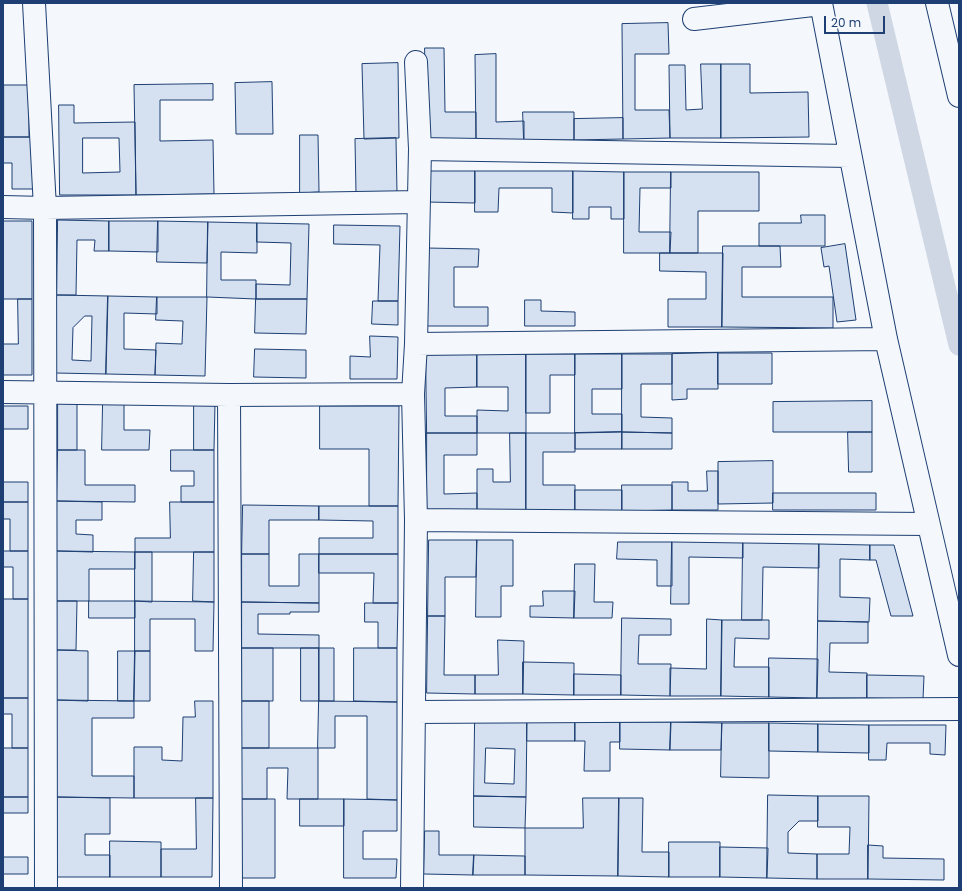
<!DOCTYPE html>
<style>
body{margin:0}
#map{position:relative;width:962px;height:891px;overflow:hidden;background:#f4f7fb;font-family:Poppins,sans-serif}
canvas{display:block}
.frame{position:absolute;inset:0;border:4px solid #1d3f73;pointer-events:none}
.scale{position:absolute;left:824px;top:16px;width:61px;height:18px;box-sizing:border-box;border:2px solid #1d3f73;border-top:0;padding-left:5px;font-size:12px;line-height:14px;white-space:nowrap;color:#1d3f73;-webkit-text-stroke:3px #f4f7fb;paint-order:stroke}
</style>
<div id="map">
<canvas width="962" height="891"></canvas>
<div class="frame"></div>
<div class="scale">20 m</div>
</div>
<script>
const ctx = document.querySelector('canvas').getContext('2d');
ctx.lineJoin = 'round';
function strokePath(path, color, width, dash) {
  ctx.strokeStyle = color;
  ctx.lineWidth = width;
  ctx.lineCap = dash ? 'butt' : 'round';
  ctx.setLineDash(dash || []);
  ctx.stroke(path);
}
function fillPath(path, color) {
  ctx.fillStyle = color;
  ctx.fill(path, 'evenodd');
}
const canal = new Path2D(`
 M877,3l82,342`);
const building = new Path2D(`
 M668,23l1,31h-34v56h34l1,28 -47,1 -1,-115z
 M425,48h19l1,64h31v29h-50z
 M496,54v68l28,-1v19l-48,1 -1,-86z
 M398,63l1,75 -35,1 -2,-75z
 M701,64h20v74h-51l-1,-73h16l1,45 16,-1z
 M721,64h29v29l58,-1 1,45 -88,1z
 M272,82l1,52h-37l-1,-51z
 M213,84v16h-53v41l53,-1 1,54 -78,1 -2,-110z
 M4,85h25v52h-25z
 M59,105h15v18l61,-1 1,73h-76zM83,138h36l1,34 -37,1z
 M523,112h51v28h-50z
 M623,118v21l-49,1v-21z
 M300,135h18l1,57 -19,1z
 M3,137h31v52h-22v-26h-9z
 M396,138l1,55h-41l-1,-54z
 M426,171h49v32l-49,-1z
 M475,171h98v42l-21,-1v-24h-53l-1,24h-23z
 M573,171l51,1v47h-13v-12h-22v12h-16z
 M624,172h47v16h-31l-1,44h32l-1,21h-46z
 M671,172h88v39h-61v42h-28z
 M801,215h24v31h-66v-23h42z
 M58,220l51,1v30h-15l1,-11h-18l-1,55h-19z
 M3,221h29v78h-29z
 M109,221h49v31l-49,-1z
 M158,221l50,1 -1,41 -50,-1z
 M208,222l49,1v30l-36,-1v28h35v19l-49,-2z
 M257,223l52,1 -2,75h-51v-15l34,1 1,-42 -34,-1z
 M334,225l66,1 -2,75h-20l2,-56 -46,-1z
 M845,244l11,76 -19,2 -8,-56 -5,1 -3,-19z
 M723,246h57l1,21h-39v30h91v31l-111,-1z
 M426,248l53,1 -1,18h-24v40h34v19h-63z
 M660,253h63l-1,74h-54v-28h38v-27l-46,-1z
 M57,295l51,1 -2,78 -51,-1zM85,316h7l-1,45 -19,-1 1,-32z
 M108,296l49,1v17l-33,-1v36l32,1 -1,25 -49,-1z
 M157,297h50l-2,79 -50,-1 1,-32 26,1 1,-23 -27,-1z
 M18,299h14v76h-29v-31h15z
 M256,299h51l-1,35 -51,-1z
 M525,300h16v11l34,1v14h-50z
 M373,301h25v24l-26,-1z
 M370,336l28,1 -1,42h-47v-23l20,1z
 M255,349l51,1v28l-52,-1z
 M718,353v36h-31v10l-15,1v-46z
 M718,353h54v31h-54z
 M426,354h51v33l-32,1v28h32v17h-50z
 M477,354h49v79h-49v-23l31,1v-24h-31z
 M526,354h49v21h-25v38h-24z
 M575,354h47v35h-30v25h30v18l-47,1z
 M622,354h50v30h-31v33l31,1v15l-50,-1z
 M872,401v31h-99v-30z
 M58,403h19v47h-19z
 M103,403h21v27h26l-1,20h-47z
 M194,403h21l-1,47h-20z
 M3,406h25v23h-25z
 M320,406h79l-1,100h-29v-57h-49z
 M622,432l50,1v16h-50z
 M622,432v17h-47v-16z
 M848,432h24v40h-23z
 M427,433h50v22h-33v39l33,-1v18h-50z
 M510,433h16v78h-49v-42h16v13h17z
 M526,433h49v19h-32v33h32v26h-49z
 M58,450h27v35h50v17l-78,-1z
 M171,450h43v52h-33v-16h13v-15h-23z
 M773,461v42l-55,1v-42z
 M707,471h11v39h-46v-28h16v9h19z
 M3,482h25v20h-25z
 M622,485h50v25l-50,1z
 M575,490h47v21h-47z
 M773,493h103v17h-103z
 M57,501l45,1v18h-26v14l17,1v17l-36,-1z
 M3,502h25v49h-18v-32h-7z
 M170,502h44v50h-79v-14h35z
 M243,505l76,1v14h-50v34h-27z
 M319,506h79v48h-79v-16h54v-17l-54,-1z
 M429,540h48l-1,37h-31v39h-17z
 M477,540h36v46h-12v31h-25z
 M618,542h54v44h-15v-26l-40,-1z
 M672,542l71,1v15l-54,-1v47h-18z
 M743,543l76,1v24l-56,-1 -1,53h-20z
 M819,544l51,1v15l-30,-1v38l30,1 -1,24 -51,-1z
 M870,545h24l19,71h-22l-15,-56h-6z
 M3,551h25v48h-15v-32h-10z
 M57,551l78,1v17h-46v32h-32z
 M135,552h17v50l-17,-1z
 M194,552h20v50l-21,-1z
 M242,554h27v32h30v-32h20v49l-77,-1z
 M319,554h79v49h-25l1,-30h-55z
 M575,564h20l-1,38h19l-1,16h-38z
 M543,591h32l-1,27 -44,-1v-11h13z
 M3,599h25v99h-25z
 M57,601h20l-1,49h-19z
 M89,601h46v17h-46z
 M135,601l79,1 -1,49h-18v-32h-45v32h-15z
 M242,602l77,1v9h-29v2h-32v20l61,1v13h-77z
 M365,603h33l-1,45h-19v-26h-13z
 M428,616h17l-1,59h31v19l-48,-1z
 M622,618l49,1v16h-32l-1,29h33l-1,32 -49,-1z
 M707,619l15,1 -1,76h-51v-28l36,1z
 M722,620h47v19l-34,-1 -1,29h35v30l-48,-1z
 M818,621l50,1v21h-38l-1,29 38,1v25h-50z
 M498,640l26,1 -1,53h-48v-19h23z
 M242,648h31v53h-31z
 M301,648h18v53h-18z
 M319,648h15v53h-15z
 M354,648h43v54l-43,-1z
 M57,650l31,1v50l-32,-1z
 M118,651h17l-1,50h-16z
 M135,651h15v50h-16z
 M769,658l49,1 -1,39 -48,-1z
 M523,662l51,1v32l-51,-1z
 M574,674l47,1v20h-47z
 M867,675l57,1 -1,23 -56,-1z
 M3,698h25v50h-16v-34h-9z
 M56,700l78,1v17h-42v58h42v22l-78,-1z
 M195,701h18v97h-79v-51h28v13l20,1 1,-44h12z
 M242,701h27v47h-28z
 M319,701l78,1v98l-30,-1v-83h-32v32h-17z
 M475,720h52l-1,77 -52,-1zM486,748l29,1 -1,35 -29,-1z
 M527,720l48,1v20h-48z
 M575,721l45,1v20h-10v29h-26l1,-30h-10z
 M620,722h51l-1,28 -50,-1z
 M671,722l51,1 -1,27h-51z
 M722,723h47v55l-48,-1z
 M769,723l49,1v28l-49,-1z
 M818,724l51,1v28l-51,-1z
 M869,725h77l-1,30 -15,-1v-11h-43l-1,17h-17z
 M3,748h25v49h-25z
 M241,748h77v51h-31l1,-31h-21v31h-26z
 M768,795l50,1v25h-19l-11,11v21l29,1v25l-50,-1z
 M474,796l52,1 -1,31 -51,-1z
 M818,796h51l-1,83h-51v-25h32l1,-27h-32z
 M3,797h25v16h-25z
 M56,797l54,1v36h-25v21h25v22h-55z
 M196,798h17l-1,79h-51v-28h35z
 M583,798h36l-1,78 -93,-1v-47h58z
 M619,798h24l-1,54h27v25l-51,-1z
 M241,799h34v79h-34z
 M300,799h44v27h-44z
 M344,799l53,1v31h-34v28h34l-1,19h-52z
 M425,831h14v24h35l-1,20 -49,-1z
 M110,841l51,1v35h-51z
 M669,842h51v35h-51z
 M868,845l15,1v12l61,1v21l-76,-1z
 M720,847l48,1 -1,30 -47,-1z
 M474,855l51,1v19h-52z
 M3,857h25v17h-25z`);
const minor = new Path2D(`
 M34,3l11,205 1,680
 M821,3l65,336 73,316
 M937,3l22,93
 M694,19l127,-15
 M416,62l4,87
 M3,207l42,1 373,-6
 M416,344l470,-5
 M3,392l226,3 184,-1
 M229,395l2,493
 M416,520l512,4
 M414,712l545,-3
 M412,888l4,-368 -3,-126 3,-50 4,-195 430,7`);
strokePath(canal, '#cfd7e4', 21);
fillPath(building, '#d5e0f0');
strokePath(building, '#1d3f73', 1);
strokePath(minor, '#1d3f73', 24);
strokePath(minor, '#f4f7fb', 22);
</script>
